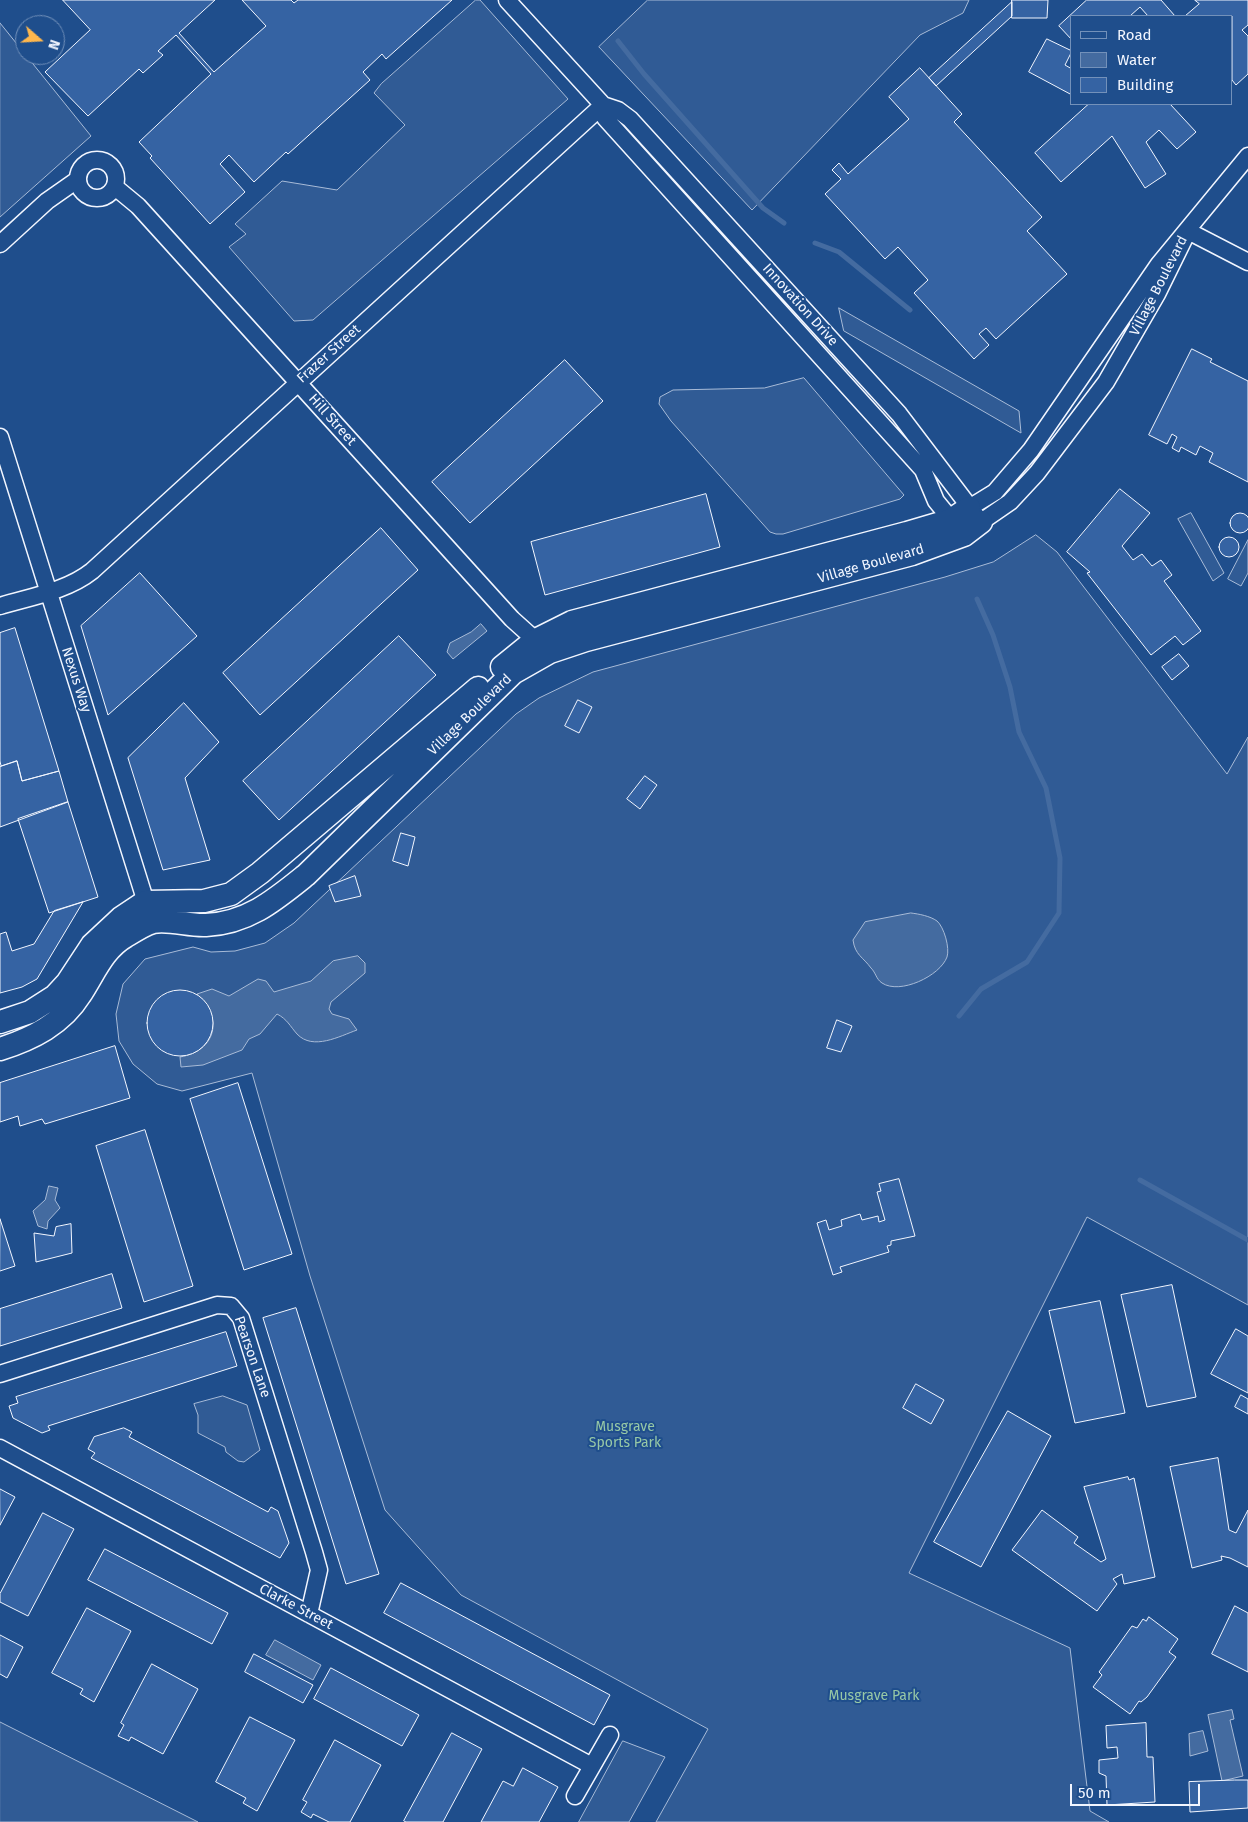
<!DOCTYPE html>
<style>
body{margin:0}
#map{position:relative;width:1248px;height:1822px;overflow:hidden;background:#1f4e8c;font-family:"Fira Sans",sans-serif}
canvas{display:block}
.legend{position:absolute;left:1070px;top:15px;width:162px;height:90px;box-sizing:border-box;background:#1f4e8c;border:1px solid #7391ba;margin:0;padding:6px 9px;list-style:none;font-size:15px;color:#f2f6ff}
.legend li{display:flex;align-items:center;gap:10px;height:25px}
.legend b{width:25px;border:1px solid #7391ba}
.north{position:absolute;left:15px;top:15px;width:50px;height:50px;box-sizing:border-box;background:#1f4e8c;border:1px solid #7391ba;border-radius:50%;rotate:109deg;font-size:14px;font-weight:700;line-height:20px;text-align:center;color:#f2f6ff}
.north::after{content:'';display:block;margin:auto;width:18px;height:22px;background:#ffb74d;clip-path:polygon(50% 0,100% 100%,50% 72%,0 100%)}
.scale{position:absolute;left:1070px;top:1784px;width:130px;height:22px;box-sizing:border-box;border:2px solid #f2f6ff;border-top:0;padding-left:6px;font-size:15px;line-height:18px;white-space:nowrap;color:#f2f6ff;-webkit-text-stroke:4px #1f4e8c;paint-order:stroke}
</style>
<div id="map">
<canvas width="1248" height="1822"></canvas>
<ul class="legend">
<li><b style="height:6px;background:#1f4e8c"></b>Road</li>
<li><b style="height:14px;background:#446ba0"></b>Water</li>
<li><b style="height:14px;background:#3563a3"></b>Building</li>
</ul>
<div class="north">N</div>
<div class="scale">50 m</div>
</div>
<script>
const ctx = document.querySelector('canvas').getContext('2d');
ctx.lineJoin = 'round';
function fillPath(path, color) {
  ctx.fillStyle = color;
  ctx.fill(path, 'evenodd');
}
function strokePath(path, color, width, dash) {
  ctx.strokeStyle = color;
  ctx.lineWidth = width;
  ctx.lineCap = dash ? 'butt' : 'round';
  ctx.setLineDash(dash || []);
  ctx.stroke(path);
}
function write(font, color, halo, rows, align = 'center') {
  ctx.font = font + ' "Fira Sans",sans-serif';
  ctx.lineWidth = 4;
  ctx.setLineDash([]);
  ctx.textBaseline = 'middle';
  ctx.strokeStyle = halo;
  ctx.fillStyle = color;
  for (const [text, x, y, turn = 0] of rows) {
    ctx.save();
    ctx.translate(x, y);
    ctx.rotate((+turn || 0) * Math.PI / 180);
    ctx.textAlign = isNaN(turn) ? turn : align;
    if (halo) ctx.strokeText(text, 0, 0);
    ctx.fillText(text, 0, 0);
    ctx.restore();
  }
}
const built = new Path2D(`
 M476,0h4l88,99 -255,221 -19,1 -65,-74 17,-13 -11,-10 47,-43 55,9 68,-65 -31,-32 7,-9z
 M648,0h321l-6,13 -43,22 -168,175 -153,-163z
 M0,23l91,113 -91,81z
 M839,308l180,103 2,22 -177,-102z
 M804,378l100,117 -4,4 -117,35h-7l-6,-2 -99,-111 -12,-17 1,-7 13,-7 91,-2z
 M1191,513l33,60 -11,8 -35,-62z
 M1036,535l21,17 170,222 21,-37v568l-161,-88 -178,356 161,75 20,163 19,11h-453l52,-93 -247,-134 -76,-85 -75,-234 -58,-203 -70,18 -25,-7 -24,-20 -14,-23 -3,-27 7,-30 22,-25 48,-12 18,5 24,-1 30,-8 29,-20 222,-209 23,-16 54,-26 352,-95 48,-15z
 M1248,540v33l-7,13 -13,-7z
 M223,1396l24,9 13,45 -16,12 -6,-1 -12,-9 -1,-5 -27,-14v-18l-4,-11z
 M0,1722l198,100h-198z
 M623,1741l42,16 -36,65h-50z`);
const water = new Path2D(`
 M481,624l6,7 -34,28 -6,-7 3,-9 21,-11z
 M911,913c8,1 19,3 26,8 7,6 13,27 10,36 -7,19 -47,38 -65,26 -6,-4 -6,-10 -11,-15 -8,-11 -16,-13 -18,-28l12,-18z
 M358,956l7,7v10l-34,29 -2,7 3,5 17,5 8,11c-17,6 -44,21 -60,4 -7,-8 -10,-15 -20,-20l-17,20 -11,5 -7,11 -39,15 -22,2 -1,-10c36,-6 44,-39 17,-63l15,-5 17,7 29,-17 8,2 8,11 37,-11 22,-20z
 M49,1186l9,2 -3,12 5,8 -12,13 -1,8 -9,-3 -5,-15 12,-11z
 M275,1640l46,25 -8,15 -47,-25z
 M1232,1710l2,9 -4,1 13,56 -21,5 -14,-66z
 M1203,1731l5,20 -18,5 -1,-22z`);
const stream = new Path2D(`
 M618,41l26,33 119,134 21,15
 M815,243l24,9 71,58
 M959,1016l22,-27 46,-27 32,-49 1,-55 -14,-70 -27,-56 -9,-45 -17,-52 -16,-36
 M1140,1180l108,60`);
const building = new Path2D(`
 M63,0h152l-36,33 35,39 52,-46 -24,-26h49l3,3 4,-3h154l-66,59 -4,-5 -19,18 7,8 -82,74 -2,-2 -32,30 -25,-27 -9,9 25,28 -35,32 -60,-66 2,-2 -13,-14 72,-68 -35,-39 -18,16 5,4 -20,18 -4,-4 -51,47 -43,-44 45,-42z
 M1012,0h36l-1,18h-35z
 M1087,0h74l14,16h-27l-8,-9 -10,9h-58v24l-13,-14z
 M1195,0h53v25l-6,5 6,6v38l-12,11 -4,-5v-64h-47l14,-12z
 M1012,2v14l-76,70 -7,-8z
 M1047,39l25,12 -7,14 7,4v26l-43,-23z
 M920,68l42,46 -8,8 88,95 -15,14 40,43 -71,65 -10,-11 -7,6 10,11 -15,14 -60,-66 14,-13 -30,-33 -13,12 -60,-65 16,-15 -9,-9 7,-7 9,11 61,-55 -20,-22z
 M1089,104h81l26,28 -19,17 -18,-19 -13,12 20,32 -21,14 -33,-52 -51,46 -26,-29z
 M1192,349l20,10 -2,3 38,19v101l-39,-20 4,-9 -13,-7 -4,9 -15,-8 -2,5 -7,-4 5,-11 -5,-3 -5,10 -18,-9z
 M565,360l38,41 -133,122 -38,-41z
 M1120,489l30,24 -28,33 11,14 9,-6 10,12 9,-6 11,15 -8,6 37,50 -18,14 -8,-9 -24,19 -64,-82 3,-1 -23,-20z
 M706,494l14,53 -175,48 -14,-53z
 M1230 523a10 10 0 1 1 20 0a10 10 0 1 1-20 0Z
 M381,528l37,42 -158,145 -37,-42z
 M1219 547a10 10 0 1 1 20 0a10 10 0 1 1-20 0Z
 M140,573l57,63 -89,79 -27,-89z
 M15,628l44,143 -37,10 -5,-20 -16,5 -1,-5v-128z
 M399,636l37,39 -157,145 -36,-39z
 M1179,654l10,12 -17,14 -10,-13z
 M578,700l14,7 -13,26 -14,-7z
 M184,703l35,39 -34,36 25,82 -47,10 -35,-112z
 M17,761l5,20 37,-10 9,31 -68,25v-60z
 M645,776l12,9 -17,24 -13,-10z
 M68,802l30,95 -49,16 -31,-94z
 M401,833l14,4 -7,29 -15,-5z
 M355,876l6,20 -26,6 -6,-16z
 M83,902l-46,77 -15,8 -22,6v-59l6,-2 6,19 22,-7 20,-33z
 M147 1023a33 33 0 1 1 66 0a33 33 0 1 1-66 0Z
 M837,1020l15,6 -11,26 -14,-4z
 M115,1046l15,52 -85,26 -3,-5 -22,7 -2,-10 -18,6v-39z
 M238,1083l54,171 -48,16 -54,-171z
 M145,1130l48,156 -49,16 -48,-156z
 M899,1179l16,57 -24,5v4l-4,1 2,6 -49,15 2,5 -9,3 -16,-52 9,-3 3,10 13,-4 -1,-6 19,-6 2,6 16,-4 1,6 6,-2 -8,-28 4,-1 -2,-7z
 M0,1219l15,47 -15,5z
 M71,1224l1,29 -36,9 -2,-29 20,3 2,-9z
 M112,1274l10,34 -122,38v-37z
 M1172,1285l24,112 -49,10 -26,-112z
 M1100,1301l25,112 -50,10 -26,-112z
 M296,1308l83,266 -33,10 -83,-266z
 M1236,1329l12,7v57l-37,-19z
 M226,1332l11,34 -189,60 2,4 -8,3 -29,-15 -4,-12 9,-3 -2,-6z
 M916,1384l28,16 -13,24 -28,-16z
 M1241,1395l7,4v15l-13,-7z
 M1008,1411l43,25 -70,131 -47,-25z
 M124,1428l8,4 -3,5 139,75 3,-5 7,4 11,32 -9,15 -189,-100 4,-5 -7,-4 6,-12z
 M1218,1458l11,72 7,3 12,-23v57l-18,-9 -9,-2 1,4 -30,8 -22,-101z
 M1128,1477l1,3 5,-2 21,99 -31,7 -2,-10 -9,5 4,5 -20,27 -85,-61 30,-40 36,27 -4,6 27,19 5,-3 -22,-72z
 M0,1489l15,8 -15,28z
 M43,1513l31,16 -46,87 -28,-14v-8z
 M105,1549l123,64 -16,31 -124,-64z
 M401,1583l209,112 -16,30 -210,-112z
 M1235,1606l13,7v59l-36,-18z
 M87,1608l44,23 -37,71 -14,-8 3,-5 -31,-16z
 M1149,1617l29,22 -9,13 7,5 -29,40 -6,5 -2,-1 -9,13 -37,-27 9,-12 -3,-3 33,-46 5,2 6,-9 3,2z
 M0,1635l23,12 -16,31 -7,-4z
 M254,1654l59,31 -10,18 -58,-31z
 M152,1664l46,25 -35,65 -32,-17 -2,4 -11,-5 6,-11 -3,-2z
 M331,1668l88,47 -17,31 -88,-47z
 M250,1717l45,23 -38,71 -14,-8 3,-5 -30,-16z
 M1146,1723l1,34h6l2,45 -48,3 -1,-29 -7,-3v-13l19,-2 -1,-11 -10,1 -1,-22z
 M452,1733l30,16 -39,73h-37l-2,-1z
 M335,1740l46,25 -31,57h-21l-16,-8 -2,4 -10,-6 6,-10 -4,-2z
 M523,1768l35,19 -19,35h-58l22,-41 10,5z
 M1235,1780h13v28l-58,4 -1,-30z`);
const street = new Path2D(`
 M507,0l96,105 15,5 12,9 269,295 82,108 29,-20 27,-29 69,-91 51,-88 31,-63
 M603,105l2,13 318,352 13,31 22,27
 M78 179a19 19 0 1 1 38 0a19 19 0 1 1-38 0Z
 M115,187l23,19 374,413 30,27
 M1188,231l60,31
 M0,244l47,-43 30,-21
 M0,437l149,475
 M969,508l26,-16 36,-42 128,-186 89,-108
 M0,606c30,-9 67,-15 92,-35l511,-466
 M0,1374l217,-69 14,1 10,12 73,234 5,18 -10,44
 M0,1448l592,318
 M575,1796l35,-61`);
const secondary = new Path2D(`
 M502,667l32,-26 38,-19 335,-89 44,-13 18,-12
 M0,1022l30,-10 25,-16 12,-13 25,-38 29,-27 24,-16 59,-1 27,-7 29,-21 218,-185
 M0,1049c32,-10 62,-25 80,-54 14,-21 23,-46 46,-59 8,-5 19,-12 27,-14 17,-3 36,4 53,3 42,-2 69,-25 100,-50l207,-202 37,-21 36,-12 326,-86 52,-19 17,-13`);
const streetNames = [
 ["Village Boulevard",1159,286,-63],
 ["Innovation Drive",800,305,48],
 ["Frazer Street",329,354,-42],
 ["Hill Street",332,420,48],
 ["Village Boulevard",871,564,-16],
 ["Nexus Way",76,680,72],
 ["Village Boulevard",470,715,-44],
 ["Pearson Lane",252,1357,71],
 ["Clarke Street",296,1607,28]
];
const parkNames = [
 ["Musgrave",625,1427],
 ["Sports Park",625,1443],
 ["Musgrave Park",874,1696]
];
fillPath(built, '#305b95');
strokePath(built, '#a8bbd7', 1);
fillPath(water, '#446ba0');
strokePath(water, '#a8bbd7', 1);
strokePath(stream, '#446ba0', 5);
fillPath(building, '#3563a3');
strokePath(building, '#f2f6ff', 1);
strokePath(street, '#f2f6ff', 19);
strokePath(secondary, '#f2f6ff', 25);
strokePath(street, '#1f4e8c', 16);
strokePath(secondary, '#1f4e8c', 22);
write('14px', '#f2f6ff', '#1f4e8c', streetNames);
write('14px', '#97c8a6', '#1f4e8c', parkNames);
</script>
